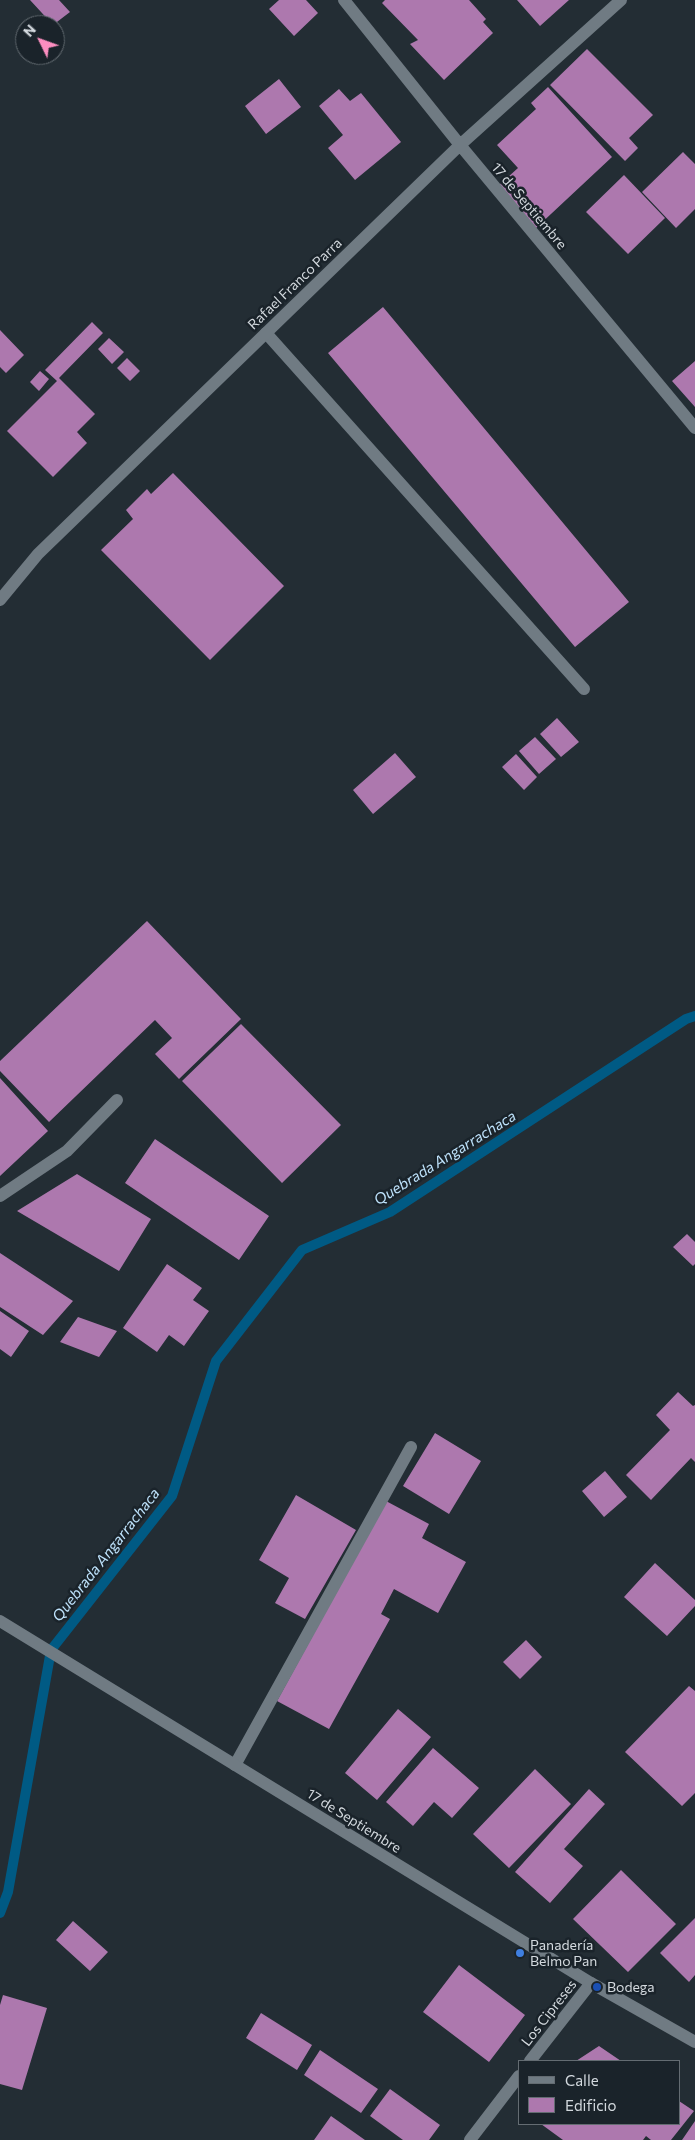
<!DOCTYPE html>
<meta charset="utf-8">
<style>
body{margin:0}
#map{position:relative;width:695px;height:2140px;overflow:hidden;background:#232d34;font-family:Commissioner,sans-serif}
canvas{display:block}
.legend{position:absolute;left:518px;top:2060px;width:162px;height:65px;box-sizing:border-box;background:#1a232a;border:1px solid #646c72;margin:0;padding:6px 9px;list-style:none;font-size:15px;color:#d3d9de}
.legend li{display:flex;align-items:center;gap:10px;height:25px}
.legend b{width:25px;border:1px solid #646c72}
.north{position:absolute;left:15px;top:15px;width:50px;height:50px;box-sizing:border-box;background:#1a232a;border:1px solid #646c72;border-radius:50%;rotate:312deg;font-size:14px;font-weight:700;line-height:20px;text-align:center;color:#d3d9de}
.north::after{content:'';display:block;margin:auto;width:18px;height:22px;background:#fd8ec0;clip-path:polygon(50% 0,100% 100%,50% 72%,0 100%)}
</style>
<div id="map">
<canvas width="695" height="2140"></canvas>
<ul class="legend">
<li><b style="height:6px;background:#707b83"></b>Calle</li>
<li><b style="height:14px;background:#ad78ae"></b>Edificio</li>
</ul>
<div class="north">N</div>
</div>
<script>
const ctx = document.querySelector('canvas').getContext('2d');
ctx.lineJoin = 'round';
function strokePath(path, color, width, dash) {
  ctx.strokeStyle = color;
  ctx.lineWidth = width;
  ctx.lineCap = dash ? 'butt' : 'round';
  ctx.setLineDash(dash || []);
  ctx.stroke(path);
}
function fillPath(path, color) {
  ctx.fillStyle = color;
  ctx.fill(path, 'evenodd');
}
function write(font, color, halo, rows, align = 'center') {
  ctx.font = font + ' Commissioner,sans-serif';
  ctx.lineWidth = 5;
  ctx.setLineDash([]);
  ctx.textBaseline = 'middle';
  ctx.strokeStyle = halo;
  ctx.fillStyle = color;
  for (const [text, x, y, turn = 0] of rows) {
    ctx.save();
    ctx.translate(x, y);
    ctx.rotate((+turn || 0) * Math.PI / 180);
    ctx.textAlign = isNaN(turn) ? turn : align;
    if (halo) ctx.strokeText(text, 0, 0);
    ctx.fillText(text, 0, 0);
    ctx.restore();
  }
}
const stream = new Path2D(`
 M0,1913l8,-21 43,-242 121,-154 44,-135 86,-111 88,-38 296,-193 9,-3`);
const building = new Path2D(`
 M30,0h29l11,12 -17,13z
 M279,0h27l12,13 -24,23 -25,-27z
 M385,0h84l17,19 -3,3 10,11 -49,47 -34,-36 8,-4 -36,-37z
 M517,0h52l-29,26z
 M587,49l66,66 -24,23 9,10 -13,13 -75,-76z
 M279,79l22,28 -35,27 -21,-28z
 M548,87l64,70 -76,71 -38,-42 20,-18 -21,-23 39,-36 -5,-6z
 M339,89l11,12 11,-8 40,49 -46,38 -27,-32 15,-13 -24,-29z
 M683,152l12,12v45l-19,19 -34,-36z
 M624,175l41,43 -37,36 -42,-42z
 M383,307l246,295 -54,45 -247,-294z
 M92,322l11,11 -44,45 36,36 -18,18 10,11 -34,34 -46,-46 50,-50 -12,-11z
 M0,330l24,25 -18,18 -6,-6z
 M109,338l15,14 -12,12 -14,-15z
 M127,358l13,13 -10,10 -13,-13z
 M695,361v46l-23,-26z
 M40,371l9,8 -10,12 -9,-9z
 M173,473l111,113 -74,74 -109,-110 32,-31 -7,-9 21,-21 4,5z
 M557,718l22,24 -18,15 -21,-23z
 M535,737l21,22 -17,15 -20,-23z
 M395,753l21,24 -43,37 -20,-24z
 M516,754l21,23 -13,13 -22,-23z
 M147,921l94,98 -62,60 -24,-25 17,-16 -17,-18 -106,102 -49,-51v-10z
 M241,1024l100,101 -59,58 -100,-102z
 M0,1078l48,53 -48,45z
 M155,1139l114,77 -30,44 -114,-77z
 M77,1174l74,45 -32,52 -102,-60z
 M687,1234l8,8v22l-2,2 -20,-19z
 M0,1253l73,48 -30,34 -43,-28z
 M167,1264l35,24 -9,12 16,11 -25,35 -15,-11 -12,17 -34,-24z
 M0,1311l29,20 -18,26 -11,-8z
 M78,1317l39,14 -18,26 -39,-15z
 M678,1392l15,14 2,-1v57l-4,-4 -40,42 -25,-25 44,-45 -14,-15z
 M435,1433l46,28 -32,53 -46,-28z
 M605,1471l22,26 -23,20 -22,-26z
 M296,1495l60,35 -51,89 -30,-16 14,-25 -30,-18z
 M386,1501l43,23 -7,14 44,24 -28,51 -44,-24 -13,25 9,5 -61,110 -52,-28z
 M655,1563l40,37v6l-28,30 -43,-39z
 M526,1640l16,17 -22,22 -17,-17z
 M689,1686l6,5v102l-13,13 -57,-54z
 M398,1709l33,28 -54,63 -32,-27z
 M433,1748l46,40 -27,30 -18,-16 -21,24 -27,-24z
 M535,1769l36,35 -62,64 -36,-34z
 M589,1789l16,15 -41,45 19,17 -33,37 -35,-31z
 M621,1870l55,54 -48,48 -55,-53z
 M695,1918v57l-6,7 -29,-29z
 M73,1921l35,31 -18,19 -34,-31z
 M459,1965l66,50 -36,47 -66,-50z
 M3,1995l44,13 -25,82 -22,-6v-79z
 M261,2013l51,32 -15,25 -51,-32z
 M599,2046l22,15h-45z
 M320,2050l58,39 -17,24 -57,-38z
 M390,2089l50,36 -11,15h-26l-33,-24z
 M679,2101l15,10 -23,29h-20l-5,-4 -3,4h-80l-22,-16h138z
 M331,2116l34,24h-51z
 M695,2121v19h-13z`);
const service = new Path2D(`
 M266,333l318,356
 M0,1196l67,-45 50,-51`);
const minor = new Path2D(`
 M344,0l116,145 235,283
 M0,600l38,-46 422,-409 161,-145
 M235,1765l176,-318
 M530,2061l61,-78
 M470,2140l49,-64`);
const tertiary = new Path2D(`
 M0,1621l591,362 104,59`);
const markers = [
 [520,1953,5,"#3f7fe0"],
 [597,1987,5,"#1a4fb4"]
];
const streetNames = [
 ["17 de Septiembre",529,206,50],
 ["Rafael Franco Parra",295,284,-44],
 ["17 de Septiembre",354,1821,32],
 ["Los Cipreses",549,2013,-52]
];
const poiNames = [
 ["Panadería",530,1945],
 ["Belmo Pan",530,1961],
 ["Bodega",607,1987]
];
const waterNames = [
 ["Quebrada Angarrachaca",445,1158,-32],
 ["Quebrada Angarrachaca",106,1555,-52]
];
strokePath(stream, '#005a84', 10);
fillPath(building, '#ad78ae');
strokePath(service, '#707b83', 12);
strokePath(minor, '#707b83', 12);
strokePath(tertiary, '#707b83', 12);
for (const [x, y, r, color] of markers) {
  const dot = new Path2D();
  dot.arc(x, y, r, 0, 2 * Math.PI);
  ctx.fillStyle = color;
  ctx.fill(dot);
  strokePath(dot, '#1a232a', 2);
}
write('14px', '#d3d9de', '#1a232a', streetNames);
write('14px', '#d3d9de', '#1a232a', poiNames, 'left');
write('italic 15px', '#bee2fb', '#1a232a', waterNames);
</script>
